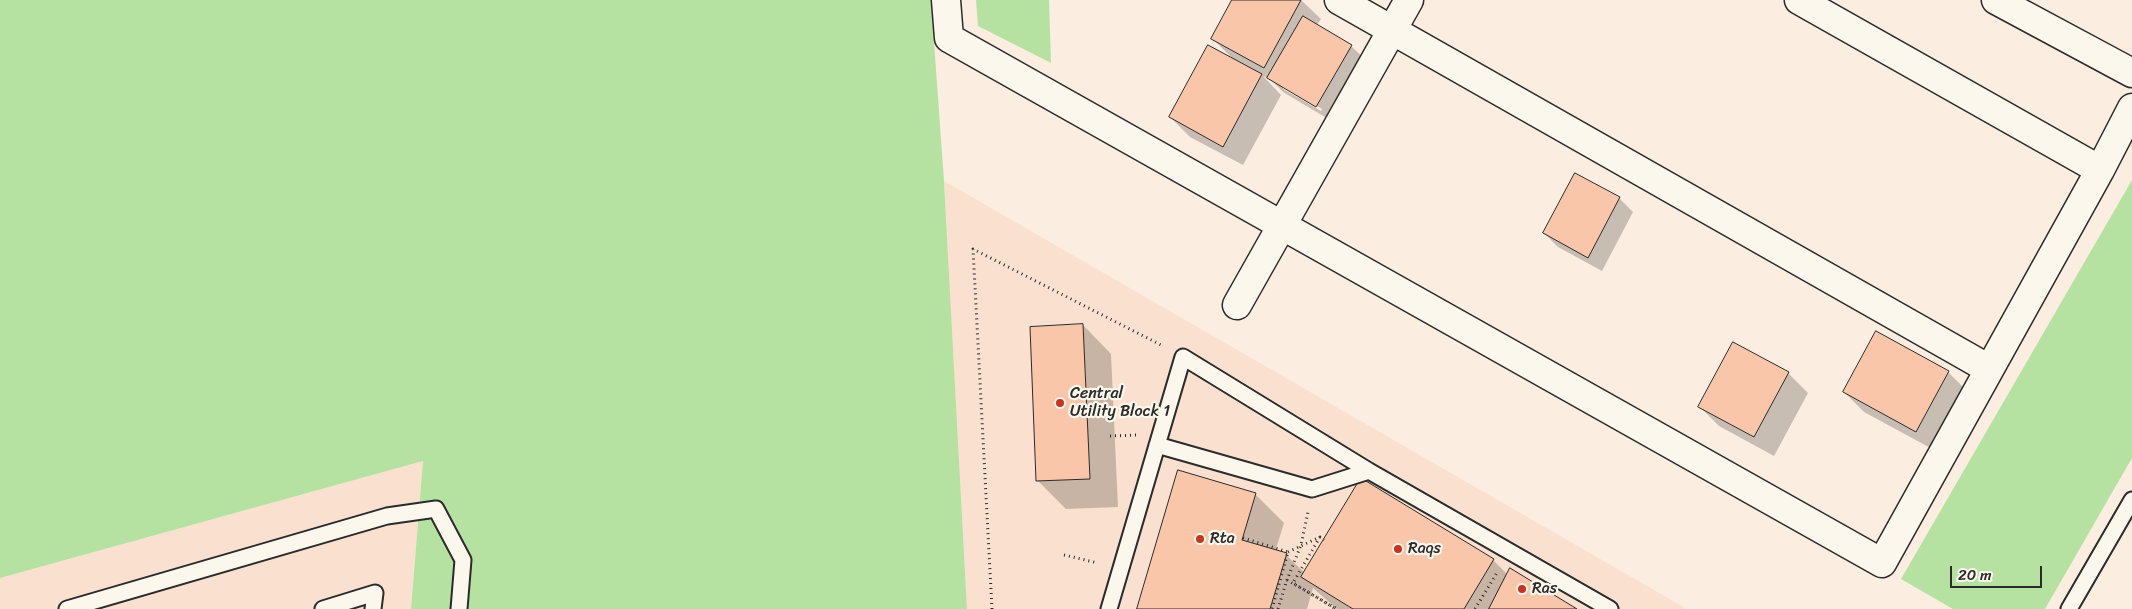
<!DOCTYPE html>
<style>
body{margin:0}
#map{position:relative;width:2132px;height:609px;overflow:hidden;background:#fbeddf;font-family:Sriracha,sans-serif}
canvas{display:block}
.scale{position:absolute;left:1950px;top:566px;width:92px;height:22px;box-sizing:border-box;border:2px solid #2b2b2b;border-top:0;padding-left:6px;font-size:15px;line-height:18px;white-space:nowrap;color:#2b2b2b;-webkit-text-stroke:4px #fbf7ec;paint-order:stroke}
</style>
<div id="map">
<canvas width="2132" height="609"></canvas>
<div class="scale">20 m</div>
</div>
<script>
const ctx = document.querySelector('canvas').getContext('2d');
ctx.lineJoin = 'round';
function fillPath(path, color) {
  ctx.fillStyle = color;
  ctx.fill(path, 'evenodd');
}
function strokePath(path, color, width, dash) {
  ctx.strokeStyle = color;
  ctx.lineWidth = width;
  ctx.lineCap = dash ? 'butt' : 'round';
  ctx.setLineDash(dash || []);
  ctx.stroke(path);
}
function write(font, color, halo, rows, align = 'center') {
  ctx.font = font + ' Sriracha,sans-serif';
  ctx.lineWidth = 4.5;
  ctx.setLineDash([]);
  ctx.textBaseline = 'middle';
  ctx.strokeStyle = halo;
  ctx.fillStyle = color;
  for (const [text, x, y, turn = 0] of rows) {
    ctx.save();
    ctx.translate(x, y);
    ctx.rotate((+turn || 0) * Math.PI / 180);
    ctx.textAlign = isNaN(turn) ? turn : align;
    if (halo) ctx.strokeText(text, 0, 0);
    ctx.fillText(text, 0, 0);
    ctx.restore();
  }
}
const built = new Path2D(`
 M944,181l743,428h-720z
 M423,461l-12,148h-411v-31z`);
const green = new Path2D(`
 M0,0h931l13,181 23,428h-556l12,-148 -423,117z
 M976,0h73l2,63 -73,-37z
 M2132,180v278l-87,151h-92l-52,-30z`);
const shadow = new Path2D(`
 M1234,0h67l20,19 -4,6 34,21 15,14 -36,60 -47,-28 -12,-12 -8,-4 18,19 -38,70 -53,-28 -20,-20 62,-59 -19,-19zM1283,86l39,23 -1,2 -38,-22z
 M1576,175l43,23 14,14 -31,59 -44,-24 -14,-14z
 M1083,325l28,29 7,153 -52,2 -29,-29z
 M1948,372l20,20 -32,59 -72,-39 -20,-20z
 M1788,373l20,20 -34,63 -55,-30 -20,-20z
 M1362,479l131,81 15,15 67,34h-238l-24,-21 -6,21h-168l116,-115 29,29 -9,29 11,3 19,18z`);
const building = new Path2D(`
 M1232,0h69l-37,68 -53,-29z
 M1303,16l49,29 -36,62 -49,-29z
 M1208,45l54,29 -39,73 -54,-30z
 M1575,173l45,24 -32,61 -45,-25z
 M1083,324l7,155 -54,2 -6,-154z
 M1876,331l73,40 -33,61 -73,-40z
 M1733,342l56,30 -35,65 -56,-30z
 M1178,470l78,23 -14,47 45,13 -17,56h-133z
 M1361,478l133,81 -30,50h-111l-52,-32z
 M1510,568l67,41h-88z`);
const path = new Path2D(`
 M1110,436l27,-1
 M1243,538l45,14 -16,57
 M1064,555l34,8
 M1287,580l50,29
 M992,609l-19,-360 190,97
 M1278,609l9,-29 14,-35 7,-33
 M1475,609l23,-38`);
const lane = new Path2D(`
 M1157,445l155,44 57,-18
 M67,609l320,-93 49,-7 27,51 -4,49
 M323,609l52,-16 -2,16
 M1109,609l74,-252 186,114 241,138
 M2069,609l63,-109`);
const street = new Path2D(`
 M946,0l3,38 933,525 218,-393 32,-62
 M1339,0l650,369
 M1799,0l301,170
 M1996,0l136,73
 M1237,305l172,-305`);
const pathBridge = new Path2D(`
 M1320,537l-27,46 43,26
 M1288,552l32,-15 4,3`);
const markers = [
 [1060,403,5,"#c8321e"],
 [1200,539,5,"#c8321e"],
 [1398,549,5,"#c8321e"],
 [1522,589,5,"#c8321e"]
];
const poiNames = [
 ["Central",1070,394],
 ["Utility Block 1",1070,412],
 ["Rta",1210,539],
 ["Raqs",1408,549],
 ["Ras",1532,589]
];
fillPath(built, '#fae1cf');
fillPath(green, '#b5e2a1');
fillPath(shadow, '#0003');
fillPath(building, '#f9c6a9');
strokePath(building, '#2b2b2b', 1);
strokePath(lane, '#2b2b2b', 19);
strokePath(street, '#2b2b2b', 31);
strokePath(path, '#2b2b2b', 3, [1, 4]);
strokePath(lane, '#fbf7ec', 15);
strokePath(street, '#fbf7ec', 28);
strokePath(pathBridge, '#2b2b2b', 3, [1, 4]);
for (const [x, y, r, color] of markers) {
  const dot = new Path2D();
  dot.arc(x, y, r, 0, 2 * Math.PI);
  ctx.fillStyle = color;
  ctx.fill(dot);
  strokePath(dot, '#fbf7ec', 2);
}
write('16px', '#2b2b2b', '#fbf7ec', poiNames, 'left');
</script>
